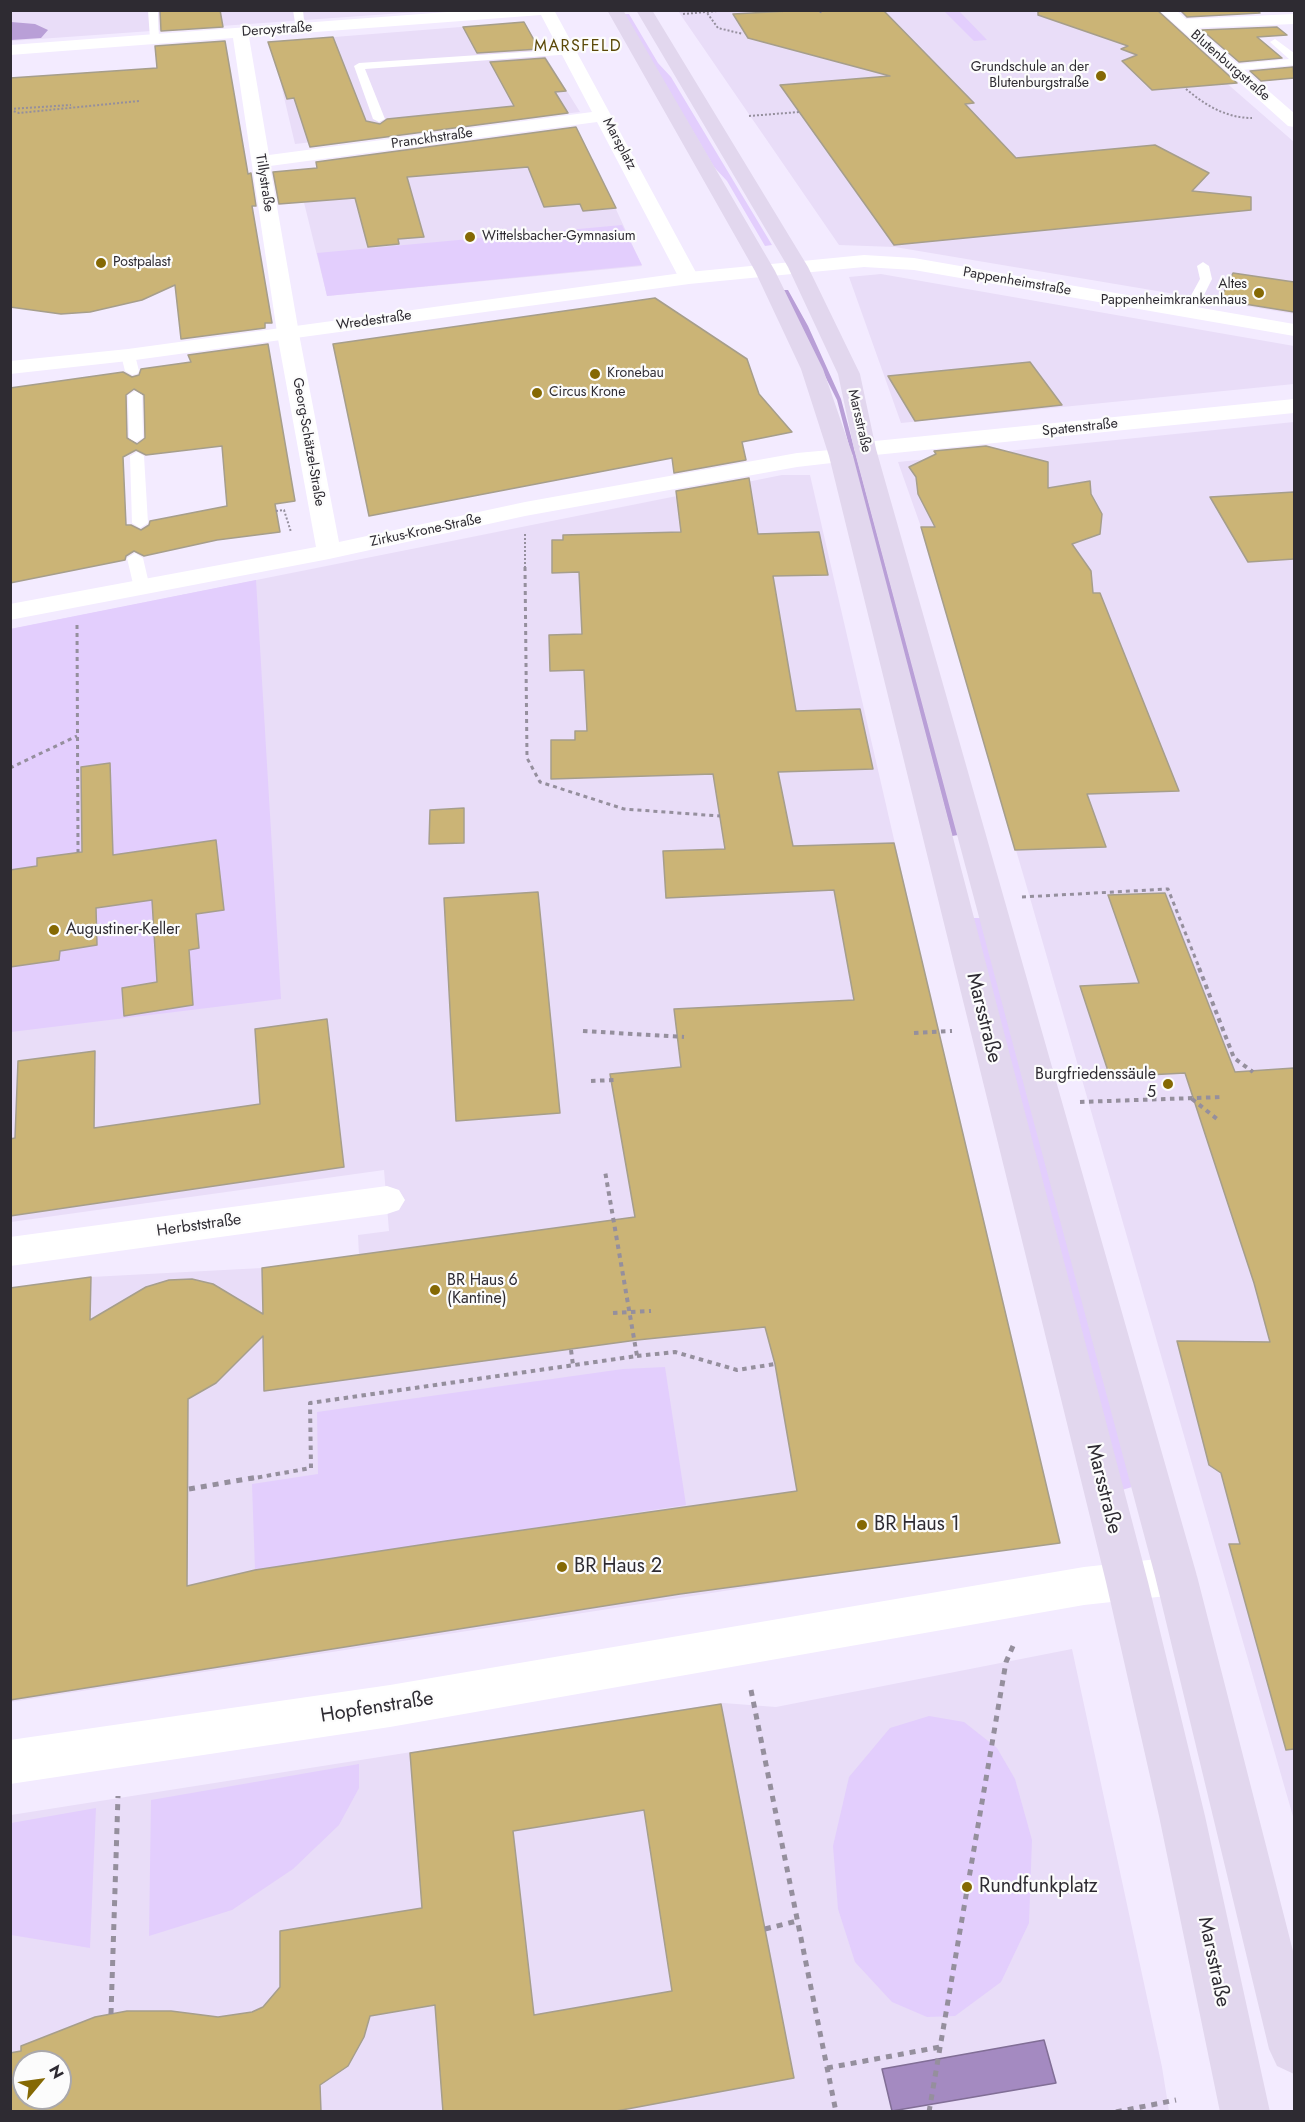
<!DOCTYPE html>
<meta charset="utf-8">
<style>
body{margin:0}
#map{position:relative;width:1305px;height:2122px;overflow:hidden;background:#f3ebff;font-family:Jost,sans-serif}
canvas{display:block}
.frame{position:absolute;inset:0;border:12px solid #2e2b32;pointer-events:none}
.north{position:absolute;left:12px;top:2050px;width:60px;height:60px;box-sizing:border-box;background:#fcfcfc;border:2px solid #aaa8ab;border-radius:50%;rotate:61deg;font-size:16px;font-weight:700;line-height:24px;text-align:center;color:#2e2b32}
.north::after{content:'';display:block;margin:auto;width:21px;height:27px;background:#856904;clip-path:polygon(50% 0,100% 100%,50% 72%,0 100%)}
</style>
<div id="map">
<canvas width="1305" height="2122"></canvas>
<div class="frame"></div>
<div class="north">N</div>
</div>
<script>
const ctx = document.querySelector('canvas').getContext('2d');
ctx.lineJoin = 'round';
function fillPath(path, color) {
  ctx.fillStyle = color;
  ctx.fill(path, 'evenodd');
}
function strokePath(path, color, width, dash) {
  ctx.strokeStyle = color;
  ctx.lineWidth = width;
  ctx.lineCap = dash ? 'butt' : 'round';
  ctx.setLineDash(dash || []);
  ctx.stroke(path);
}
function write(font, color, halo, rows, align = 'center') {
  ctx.font = font + ' Jost,sans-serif';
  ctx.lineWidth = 4.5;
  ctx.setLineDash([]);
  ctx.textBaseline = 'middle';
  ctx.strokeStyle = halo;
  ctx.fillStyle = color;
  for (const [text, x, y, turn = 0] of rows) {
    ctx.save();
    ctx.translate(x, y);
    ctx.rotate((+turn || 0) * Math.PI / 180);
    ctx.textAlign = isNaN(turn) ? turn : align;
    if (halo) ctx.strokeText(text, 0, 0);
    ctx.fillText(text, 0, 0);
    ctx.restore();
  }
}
const built = new Path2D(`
 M11,11h420l-420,30z
 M678,11h466l150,131v172l-399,-67 -56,-2z
 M524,22l56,90 -285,32 -24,-102z
 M593,159l49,107 -315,30 -31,-126z
 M881,274l413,72v38l-393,39 -52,-146z
 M1294,422v1398l-266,-929 -107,-364 -23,-65z
 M782,475h28l130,564 120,504 -182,24 -867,135v-414l80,-11 171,-9 97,-13 -1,-20 31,-4 -5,-61 -373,52v-593z
 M1072,1649l90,418 7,44 -1158,1v-297l712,-112 53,4zM24,2062h36v36h-36z`);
const green = new Path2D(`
 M944,11h15l28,29 -13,1z
 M624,14h5l29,49 13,14 101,168 -7,1 -38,-65 -13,-14z
 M622,225l20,40 -315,31 -10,-43z
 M256,580l25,419 -270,33 -1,-403z
 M973,918h7l152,569 -10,3z
 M665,1367l21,138 -431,65 -3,-86 66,-10 -1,-62 306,-43z
 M929,1716l35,6 33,26 18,31 17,61 -3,83 -28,59 -46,34 -28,1 -35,-15 -37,-40 -17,-53 -5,-63 16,-69 41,-49z
 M359,1764v24l-20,37 -46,44 -61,41 -83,26 2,-136z
 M96,1808l-6,140 -79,-13v-112z`);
const forest = new Path2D(`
 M11,22l24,2 13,6 -7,8 -30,2z
 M782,290h6l20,36 33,73 117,436 -6,1 -115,-436z`);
const water = new Path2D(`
 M1044,2040l12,43 -164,28 -10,-42z`);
const building = new Path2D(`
 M160,10h60l3,17 -62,4z
 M807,10h76l91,93 -9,1 51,54 139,-13 54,28 -17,18 59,6v13l-357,35 -114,-160 110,-9 -142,-38 -15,-24z
 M1038,10h119l80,73 -85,7 -30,-29 15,-6 -16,-6 7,-3 -90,-31z
 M1180,10h77l3,3 -73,4z
 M524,22l15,27 -62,4 -14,-26z
 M1277,27l10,8 -30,2 25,21 -43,4 -37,-32z
 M333,37l33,84 14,3 7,-5 127,-13 -24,-44 55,-4 21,33 -11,1 13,21 -258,34 -16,-49 -7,1 -19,-57z
 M225,41l23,133 3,-1 5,33h-4l20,117h-7v5l-84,11 -6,-54 -33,15 -52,12 -29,2 -51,-7v-229l147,-10 -2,-22z
 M1293,67l1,11 -33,3 -11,-10z
 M576,127l40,81 -33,3 -3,-7 -36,3 -16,-40 -121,10 17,60 -26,2 1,5 -31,3 -13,-49 -76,6 -6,-32 44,-4 -1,-6z
 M1233,273l61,9v30l-74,-12z
 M655,298l92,61 12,35 33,38 -50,10 4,18 -72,13 -2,-15 -303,58 -36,-172z
 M268,344l27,157 -20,3 5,28 -63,8 -73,16 -10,-5 -8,5 -1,4 -115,23v-195l113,-16 9,5 7,-2 2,-6 50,-7 -3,-7zM134,389l10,6 1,43 -8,6 -10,-6 -1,-43zM222,446l5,60 -77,15 -1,4 -8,5 -10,-5h-5l-3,-68 13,-7 10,5z
 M1030,362l32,43 -147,16 -27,-45z
 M986,446l62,16v26l42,-7 1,13 11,20 -2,20 -28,10 19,27 2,22h7l79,198 -92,3 19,53 -91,3 -94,-323h14l-17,-33 -2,-17 -7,-10 27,-13 -2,-3z
 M749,478l9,56 61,-2 9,43 -55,1 23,135 64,-2 13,60 -95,3 15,74 101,-3 166,700 -380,51 -670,106v-412l81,-11 -1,43 56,-33 23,-7 23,-1 21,5 50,30 -1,-46 373,-51 -25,-143 71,-7 -7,-58 180,-9 -20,-110 -168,8 -3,-47 62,-2 -12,-75 -162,5v-39h24v-9h12l-3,-61 -34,1 -1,-36 33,-1 -3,-62 -27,1v-33h11v-5l118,-3 -5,-41zM765,1327l10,37 22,127 -351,50 -191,29 -68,16 1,-187 28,-16 47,-47 1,55 373,-51z
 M1294,492v67l-46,3 -38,-65z
 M110,763l3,92 103,-15 8,70 -28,4 3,34 -10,2 4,55 -69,11 -2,-28 35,-6 -5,-82 -56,8 1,37 -37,6 -1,9 -49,7v-97l27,-4v-8l45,-6 -1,-85z
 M464,808v35l-35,1 1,-34z
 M538,892l22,221 -104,8 -12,-223z
 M1165,893l70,179 59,-4v681l-8,1 -57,-206h11l-19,-71 -12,-8 -32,-124 93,1 -16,-59 -69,-210 -75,4 -30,-91 59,-3 -31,-88z
 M327,1019l17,148 -334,49v-77l5,-1 3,-77 77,-10 -1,77 166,-24 -5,-75z
 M721,1704l73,374 -183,34h-168l-8,-107 -65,11 -6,21 -16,29 -28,19 1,27h-311v-59l11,-2v-5l74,-29 32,-6h44l47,6 34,-5 11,-5 17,-20v-56l142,-23 -12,-155zM644,1810l28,181 -138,24 -21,-184zM24,2062h36v36h-36z`);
const pathFar3 = new Path2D(`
 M705,10l13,18 25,6
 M782,10l2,3
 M816,10l7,3
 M683,14l46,-4
 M1186,89c19,16 40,29 66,29
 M10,109l61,-4
 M10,110l9,3 120,-12
 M749,116l50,-4
 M276,511l8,-1 7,22
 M525,534v34`);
const pathFar2 = new Path2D(`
 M525,567l2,191 13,24 84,27 96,7
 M77,625l1,227
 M10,768l67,-32
 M1022,897l146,-8 32,81`);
const pathFar1 = new Path2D(`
 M1199,968l35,90 19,14
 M583,1031l101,6
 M914,1033l38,-2
 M591,1081l23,-1
 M1192,1099l25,20
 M1080,1102l143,-5
 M613,1313l38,-2
 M571,1350l2,15
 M637,1356l38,-4 62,18 38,-6
 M249,1479l62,-11 -1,-65 327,-47 -32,-185`);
const path = new Path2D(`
 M189,1489l69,-12
 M751,1690l85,422
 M765,1929l32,-8
 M111,2014l7,-218
 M827,2068l113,-21
 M929,2112l77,-450 7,-16
 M1116,2112l60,-12`);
const service = new Path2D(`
 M148,10h10l1,31 -9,-2z
 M293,10h10l2,21 -9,-2z
 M1275,39l19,14v12l-63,6 -5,-3 5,-3 58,-6 -19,-17z
 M569,49l4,1v4l-208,15 20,50 -6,3 -6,-3 -19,-53 5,-3z
 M1203,262l6,4 3,13 -18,36h-10l-2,-3 18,-33 -3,-13z
 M128,351l7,4 4,16 -2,3 -5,1 -7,-4 -4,-16z
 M135,391l7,4 1,43 -7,4 -7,-4 -1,-43z
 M137,452l7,4 4,67 -8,5 -8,-5 -2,-67z
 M135,553l8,5 7,30 -2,3 -6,2 -8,-5 -7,-30z`);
const minor = new Path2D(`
 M474,10h80l145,268 -3,4h-14l-3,-4 -82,-156 -327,44 30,173 39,203 186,-40 272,-49 44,-4 8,2 4,5 -4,5 -52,6 -272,49 -196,43 -319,61v-16l306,-57 -38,-208 -45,-301 -223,17v-10zM541,15l51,97 -323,43 -20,-118z
 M1159,10h17l10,9 108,-5v10l-98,4 98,85v14l-6,-1z
 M1294,399v14l-429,43 -8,-2 -3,-5 3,-5 8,-2z
 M387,1186l12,4 6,10 -6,10 -12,4 -377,52v-29z
 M1176,1557l15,6 6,13 -6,13 -15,6 -92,10 -694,122 -380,57v-44l380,-55 694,-118z`);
const tertiary = new Path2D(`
 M864,255l50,3 380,66v12l-380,-66 -50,-3 -175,17 -561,77 -118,13v-13l118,-12 561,-77z`);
const secondary = new Path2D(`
 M607,10h16l152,261 48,98 30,87 295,1126 57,234 65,296h-50l-61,-296 -53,-234 -277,-1126 -28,-87 -46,-98z
 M636,10h16l156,257 52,107 16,75 321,1127 97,379v119l-17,-8 -8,-17 -114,-473 -301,-1127 -16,-75 -50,-107z`);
const markers = [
 [1101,76,6,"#856904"],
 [470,237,6,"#856904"],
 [101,263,6,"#856904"],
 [1259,293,6,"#856904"],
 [595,374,6,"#856904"],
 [537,393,6,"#856904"],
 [54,930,6,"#856904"],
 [1168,1084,6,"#856904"],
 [435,1290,6,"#856904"],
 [862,1525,6,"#856904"],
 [562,1567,6,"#856904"],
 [967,1887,6,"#856904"]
];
const farStreetnames = [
 ["Deroystraße",277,30,-4],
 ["Blutenburgstraße",1230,66,41],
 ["Pranckhstraße",432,139,-8],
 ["Marsplatz",619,144,62],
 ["Tillystraße",264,183,81],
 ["Pappenheimstraße",1017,282,10],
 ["Wredestraße",374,321,-8],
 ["Marsstraße",859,421,77],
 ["Spatenstraße",1080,428,-6],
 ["Georg-Schätzel-Straße",308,442,80],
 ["Zirkus-Krone-Straße",426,531,-12]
];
const farPoinames = [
 ["Grundschule an der",1089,68,"right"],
 ["Blutenburgstraße",1089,84,"right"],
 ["Wittelsbacher-Gymnasium",482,237],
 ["Postpalast",113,263],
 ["Altes",1247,285,"right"],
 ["Pappenheimkrankenhaus",1247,301,"right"],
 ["Kronebau",607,374],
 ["Circus Krone",549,393]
];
const farQuarternames = [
 ["MARSFELD",578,47]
];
const poiNames = [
 ["Augustiner-Keller",66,930],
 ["Burgfriedenssäule",1156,1075,"right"],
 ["5",1156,1093,"right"],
 ["BR Haus 6",447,1281],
 ["(Kantine)",447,1299]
];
const streetNames = [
 ["Herbststraße",199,1226,-8]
];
const nearStreetnames = [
 ["Marsstraße",983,1018,76],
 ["Marsstraße",1103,1489,76],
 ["Hopfenstraße",377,1708,-9],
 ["Marsstraße",1213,1962,78]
];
const nearPoinames = [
 ["BR Haus 1",874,1525],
 ["BR Haus 2",574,1567],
 ["Rundfunkplatz",979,1887]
];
fillPath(built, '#e9ddf8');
fillPath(green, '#e3cefd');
fillPath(forest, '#b99fd7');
fillPath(water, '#a48ac1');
strokePath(water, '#816e96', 1.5);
fillPath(building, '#cbb476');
strokePath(building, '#a69e8b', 1.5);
strokePath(pathFar3, '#958f9d', 2, [2, 2]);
strokePath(pathFar2, '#958f9d', 3, [4, 4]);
strokePath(pathFar1, '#958f9d', 4, [4.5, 4.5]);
strokePath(path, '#958f9d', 5, [6, 6]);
fillPath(service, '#fff');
fillPath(minor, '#fff');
fillPath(tertiary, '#fff');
fillPath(secondary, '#e2d7ee');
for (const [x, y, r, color] of markers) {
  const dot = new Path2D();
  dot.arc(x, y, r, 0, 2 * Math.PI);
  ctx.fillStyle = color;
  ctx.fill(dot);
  strokePath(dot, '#fcfcfc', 2);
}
write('14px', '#2e2b32', '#fcfcfc', farStreetnames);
write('14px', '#2e2b32', '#fcfcfc', farPoinames, 'left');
ctx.letterSpacing = '1.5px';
write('16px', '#5b4808', '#fcfcfc', farQuarternames);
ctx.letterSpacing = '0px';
write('16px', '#2e2b32', '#fcfcfc', poiNames, 'left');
write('16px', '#2e2b32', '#fcfcfc', streetNames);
write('20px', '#2e2b32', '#fcfcfc', nearStreetnames);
write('20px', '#2e2b32', '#fcfcfc', nearPoinames, 'left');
</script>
